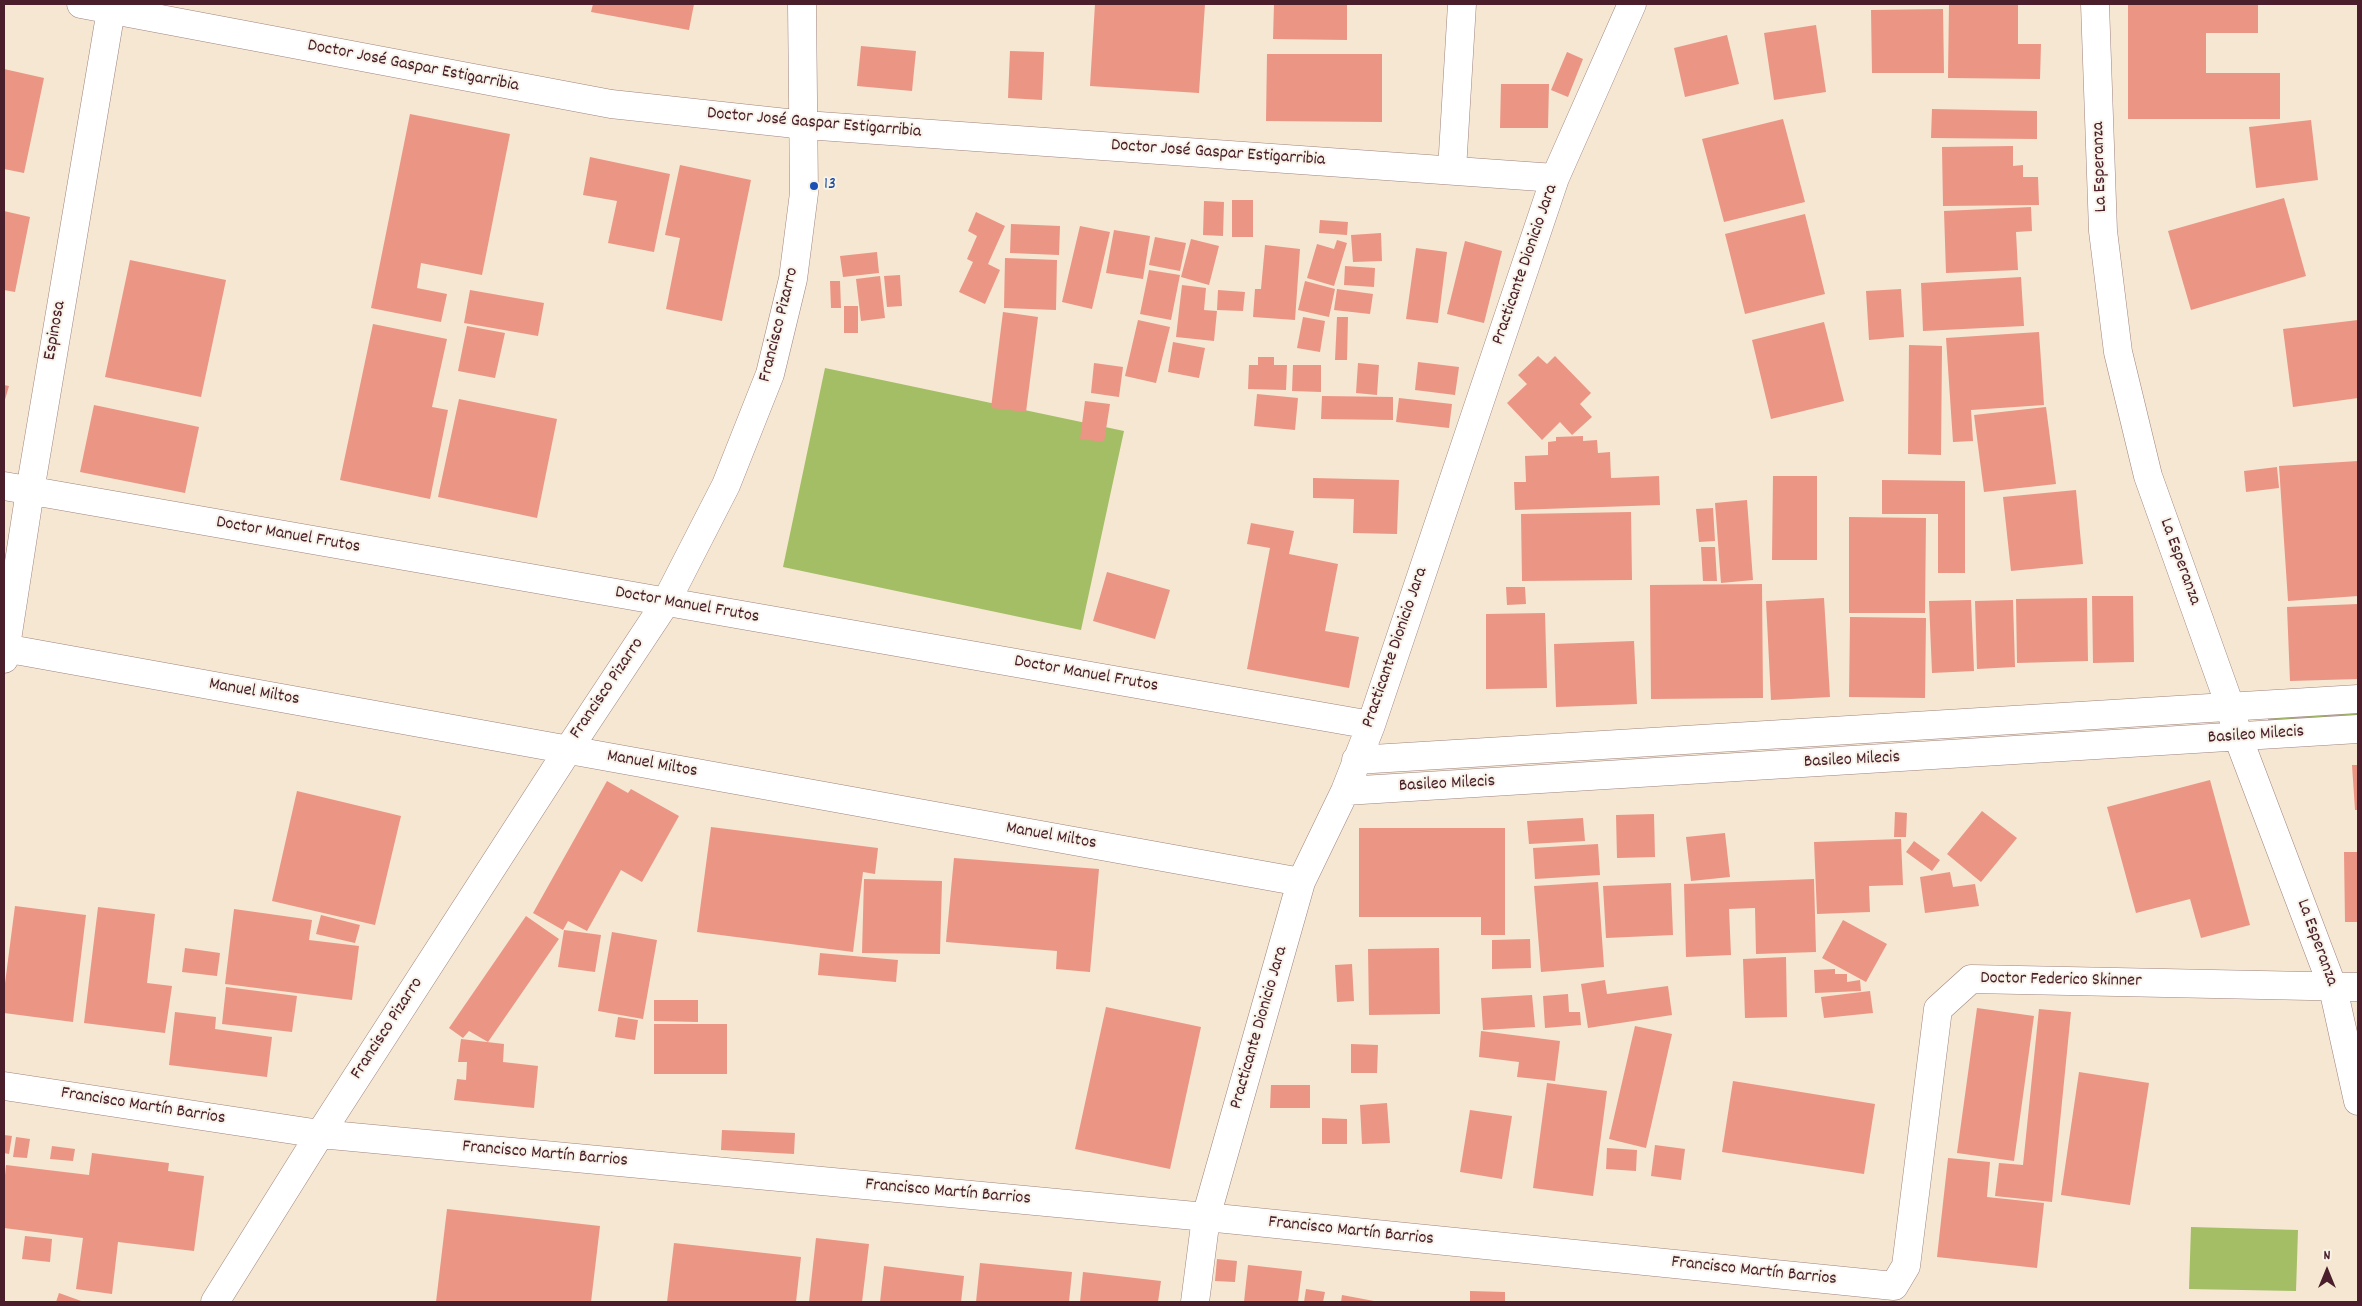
<!DOCTYPE html>
<meta charset="utf-8">
<style>
body{margin:0}
#map{position:relative;width:2362px;height:1306px;overflow:hidden;background:#f5e7d2;font-family:Dekko,sans-serif}
canvas{display:block}
.frame{position:absolute;inset:0;border:5px solid #4a1f2b;pointer-events:none}
.north{position:absolute;left:2302px;top:1246px;width:50px;height:50px;-webkit-text-stroke:4px #f7f3e8;paint-order:stroke;rotate:0deg;font-size:14px;font-weight:700;line-height:20px;text-align:center;color:#4a1f2b}
.north::after{content:'';display:block;margin:auto;width:18px;height:22px;background:#4a1f2b;clip-path:polygon(50% 0,100% 100%,50% 72%,0 100%)}
</style>
<div id="map">
<canvas width="2362" height="1306"></canvas>
<div class="frame"></div>
<div class="north">N</div>
</div>
<script>
const ctx = document.querySelector('canvas').getContext('2d');
ctx.lineJoin = 'round';
function fillPath(path, color) {
  ctx.fillStyle = color;
  ctx.fill(path, 'evenodd');
}
function strokePath(path, color, width, dash) {
  ctx.strokeStyle = color;
  ctx.lineWidth = width;
  ctx.lineCap = dash ? 'butt' : 'round';
  ctx.setLineDash(dash || []);
  ctx.stroke(path);
}
function write(font, color, halo, rows, align = 'center') {
  ctx.font = font + ' Dekko,sans-serif';
  ctx.lineWidth = 4;
  ctx.setLineDash([]);
  ctx.textBaseline = 'middle';
  ctx.strokeStyle = halo;
  ctx.fillStyle = color;
  for (const [text, x, y, turn = 0] of rows) {
    ctx.save();
    ctx.translate(x, y);
    ctx.rotate((+turn || 0) * Math.PI / 180);
    ctx.textAlign = isNaN(turn) ? turn : align;
    if (halo) ctx.strokeText(text, 0, 0);
    ctx.fillText(text, 0, 0);
    ctx.restore();
  }
}
const green = new Path2D(`
 M825,368l299,63 -43,199 -298,-63z
 M2358,709v10l-90,3v-6z
 M2191,1227l107,3 -2,61 -107,-2z`);
const building = new Path2D(`
 M593,4h101l-5,26 -98,-18z
 M1095,4h110l-6,89 -109,-7z
 M1274,4h73v36l-74,-1z
 M1949,4h69v40h23l-1,35 -92,-1z
 M2128,4h130v29h-52v40h74v46h-152z
 M1943,9l1,64h-72l-1,-63z
 M1816,25l10,67 -52,8 -10,-67z
 M1727,35l12,49 -54,13 -11,-49z
 M861,46l55,5 -4,40 -55,-5z
 M1010,51l34,1 -2,48 -34,-2z
 M1567,52l16,7 -15,38 -17,-7z
 M1267,54h115v68l-116,-1z
 M4,69l40,9 -20,95 -20,-4z
 M1501,84h48l-1,44h-48z
 M1932,109l105,2v28l-106,-1z
 M410,114l100,20 -28,141 -61,-12 -4,25 30,6 -6,28 -70,-14z
 M1783,119l22,83 -81,20 -22,-83z
 M2311,120l7,60 -62,8 -7,-61z
 M2013,146v20l10,-1v12h15l1,28 -96,1 -1,-59z
 M590,157l80,17 -16,78 -46,-9 9,-42 -34,-6z
 M680,165l71,15 -29,141 -56,-12 14,-71 -15,-3z
 M2284,198l22,78 -115,34 -23,-79z
 M1232,200h21v37h-21z
 M1204,201l20,1 -1,34 -20,-1z
 M2031,207l1,24 -16,1 2,38 -72,3 -2,-62z
 M4,211l26,6 -15,75 -11,-2z
 M976,212l29,14 -17,38 12,6 -15,34 -26,-12 14,-30 -6,-3 10,-23 -9,-5z
 M1805,214l20,80 -80,20 -20,-80z
 M1320,220l28,2 -1,13 -28,-2z
 M1011,224l49,2 -1,29 -49,-2z
 M1080,226l30,6 -18,77 -30,-7z
 M1114,230l36,6 -7,43 -37,-6z
 M1381,233l1,28 -29,1 -2,-27z
 M1155,237l31,6 -6,28 -31,-6z
 M1191,239l28,7 -10,39 -28,-8z
 M1337,240l10,3 -13,43 -27,-8 10,-34 17,5z
 M1465,241l37,10 -18,72 -37,-9z
 M1265,245l35,4 -5,71 -42,-3 2,-28h6z
 M1416,248l31,4 -9,71 -32,-4z
 M877,252l2,21 -36,4 -3,-21z
 M1005,258l52,2 -1,50 -52,-2z
 M130,260l96,20 -25,117 -96,-20z
 M1345,266l30,2 -1,19 -30,-2z
 M1149,270l31,5 -9,45 -31,-6z
 M900,275l2,31 -15,1 -3,-31z
 M880,276l5,42 -24,3 -5,-42z
 M2021,277l3,49 -101,5 -2,-48z
 M830,281h10l1,27h-10z
 M1305,281l30,8 -6,28 -31,-7z
 M1182,285l24,3 -2,22 13,1 -3,30 -38,-4z
 M1337,289l36,5 -3,20 -36,-4z
 M1901,289l3,48 -35,3 -3,-49z
 M470,290l74,13 -6,33 -74,-13z
 M1218,290l27,2 -2,19 -26,-1z
 M844,306h14v27h-14z
 M1003,312l35,5 -12,95 -35,-4z
 M1303,317l22,4 -5,31 -23,-4z
 M1337,317h11l-1,43h-12z
 M1138,320l32,7 -14,56 -31,-7z
 M2358,320v78l-65,9 -10,-78z
 M1824,322l20,79 -73,18 -19,-79z
 M373,324l74,15 -15,68 16,3 -18,89 -90,-19z
 M467,326l38,7 -10,45 -37,-7z
 M2039,332l5,73 -73,5 2,31 -20,1 -7,-104z
 M1173,342l32,6 -6,30 -31,-6z
 M1909,345l33,1 -1,109 -33,-1z
 M1538,356l9,8 8,-8 36,37 -11,11 12,13 -20,18 -12,-13 -18,18 -35,-37 20,-19 -9,-9z
 M1258,357h16v8h13l-1,25 -38,-1 1,-24h9z
 M1418,362l41,5 -4,28 -40,-5z
 M1094,363l29,4 -4,30 -28,-4z
 M1358,363l21,2 -2,30 -21,-2z
 M1293,365h28v27l-29,-1z
 M4,385l5,1 -5,17z
 M1257,394l41,4 -3,32 -41,-4z
 M1322,396l71,1v23l-72,-1z
 M1399,398l53,6 -3,24 -53,-6z
 M459,399l98,20 -20,99 -99,-21z
 M1085,401l25,3 -6,38 -24,-3z
 M94,405l105,22 -14,66 -105,-21z
 M2046,407l10,77 -72,8 -10,-77z
 M1583,436v5l14,-1 1,13 12,-1 1,26 48,-2 1,29 -145,5 -1,-28h12l-1,-26 23,-1v-13l8,-1v-4z
 M2358,461v135l-70,5 -9,-135z
 M2277,467l2,21 -33,4 -2,-21z
 M1773,476h44v84h-45z
 M1313,478l86,2 -2,54 -44,-1 1,-34 -41,-1z
 M1882,480l83,1v92h-27v-59h-56z
 M2076,490l7,74 -72,7 -8,-74z
 M1747,500l6,80 -32,3 -6,-80z
 M1713,508l2,33 -16,1 -3,-33z
 M1631,512l1,68 -110,1 -1,-67z
 M1849,517l77,1 -1,95h-76z
 M1251,523l43,8 -5,23 49,10 -13,67 34,6 -10,51 -102,-19 23,-121 -23,-4z
 M1701,547h14l2,34h-14z
 M1107,572l63,18 -15,49 -62,-18z
 M1762,584l1,114 -112,1 -1,-114z
 M1506,587h19l1,17 -19,1z
 M2092,596h41l1,66 -41,1z
 M1824,598l6,99 -59,3 -5,-99z
 M2087,598l1,63 -71,2 -1,-64z
 M1971,600l3,71 -42,2 -3,-72z
 M2013,600l2,67 -38,2 -2,-68z
 M2358,604v75l-68,2 -3,-74z
 M1545,613l2,75 -61,1v-75z
 M1850,617l76,1 -1,80 -76,-1z
 M1634,641l3,63 -81,3 -2,-63z
 M2352,765h6v45h-3z
 M2210,780l40,145 -49,13 -11,-39 -54,14 -29,-106z
 M607,781l21,12 3,-4 48,27 -37,66 -21,-12 -34,61 -19,-10 -5,9 -30,-17z
 M297,791l104,25 -26,109 -103,-24z
 M1982,811l35,27 -36,44 -34,-28z
 M1895,812l12,1 -1,24h-12z
 M1654,814l1,43 -38,1 -1,-43z
 M1583,818l2,23 -56,3 -2,-23z
 M711,827l167,21 -3,26 -12,-2 -10,80 -156,-20z
 M1359,828h146v107h-24v-18h-122z
 M1725,833l5,44 -39,4 -5,-44z
 M1901,839l2,46 -34,1 1,26 -53,2 -3,-72z
 M1914,841l26,19 -8,11 -26,-19z
 M1598,844l2,31 -65,4 -2,-31z
 M2344,852h14v70h-13z
 M954,858l145,11 -9,103 -34,-3 1,-18 -111,-9z
 M1950,872l3,15 22,-3 4,22 -54,7 -5,-36z
 M864,879l78,2 -2,73 -78,-1z
 M1814,879l2,73 -60,2 -1,-46 -26,1 2,46 -45,2 -2,-73z
 M1598,882l6,85 -63,5 -7,-86z
 M1671,883l2,52 -67,3 -3,-52z
 M15,906l71,9 -13,107 -69,-9v-22z
 M98,907l57,7 -8,69 25,3 -7,47 -81,-10z
 M234,909l78,11 -3,20 50,6 -7,54 -127,-16z
 M321,915l39,10 -5,18 -39,-9z
 M526,916l33,23 -71,103 -19,-11 -6,7 -14,-10z
 M1843,920l44,24 -21,38 -44,-24z
 M564,930l37,5 -6,37 -37,-5z
 M612,932l45,8 -14,79 -45,-8z
 M1530,939l1,29 -39,1v-29z
 M185,948l35,5 -3,23 -35,-4z
 M1439,948l1,66 -71,1 -1,-66z
 M820,953l78,7 -2,22 -78,-7z
 M1786,957l1,60 -42,1 -2,-59z
 M1352,964l2,37 -17,1 -2,-37z
 M1835,969v5h12v8l13,-2 1,11 -46,2 -1,-23z
 M1605,980l2,14 61,-8 4,29 -84,13 -7,-44z
 M226,987l71,9 -5,36 -70,-8z
 M1870,991l3,22 -49,5 -3,-21z
 M1568,994l1,18h11l1,13 -36,3 -2,-32z
 M1532,995l3,32 -52,3 -2,-32z
 M654,1000h44v22l-44,-1z
 M1106,1007l95,20 -31,142 -95,-20z
 M1977,1008l57,8 -20,145 -57,-8z
 M2039,1009l32,3 -19,190 -57,-6 4,-33 24,2z
 M175,1012l41,5 -1,12 57,8 -5,40 -98,-12z
 M618,1017l20,3 -3,20 -20,-3z
 M654,1024h73v50h-73z
 M1635,1026l37,8 -26,114 -37,-9z
 M1481,1031l79,10 -5,40 -38,-4 2,-15 -40,-5z
 M461,1039l43,5 -1,18 35,4 -4,42 -80,-8 3,-21 9,1 1,-18h-9z
 M1351,1044l27,1 -1,28h-26z
 M2079,1072l70,11 -19,122 -69,-10z
 M1733,1081l142,23 -11,70 -142,-22z
 M1547,1083l60,8 -14,105 -60,-8z
 M1271,1085h39v23h-40z
 M1387,1103l3,40 -28,1 -2,-39z
 M1470,1110l42,6 -10,63 -42,-7z
 M1322,1118l25,1v25h-25z
 M722,1130l73,3 -1,21 -73,-4z
 M4,1135l8,1 -3,18 -5,-1z
 M16,1137l14,2 -3,19 -14,-1z
 M1655,1145l30,4 -4,31 -30,-4z
 M52,1146l23,3 -2,12 -23,-2z
 M1607,1148l30,2 -1,21 -30,-2z
 M92,1153l77,10 -1,8 36,5 -10,75 -76,-9 -6,52 -36,-5 7,-51 -79,-10v-43l2,-20 83,10z
 M1948,1158l42,4 -3,35 57,6 -7,65 -100,-11z
 M447,1209l153,17 -9,76h-155z
 M25,1236l27,3 -2,23 -28,-3z
 M816,1238l53,6 -7,58h-53z
 M674,1243l127,14 -5,45h-129z
 M1217,1259l20,2 -2,21 -20,-1z
 M980,1263l92,9 -3,30h-93z
 M1248,1265l54,6 -4,31h-54z
 M884,1266l80,10 -3,26h-81z
 M1083,1272l78,9 -3,21h-78z
 M1306,1289l19,3 -2,10h-19z
 M1470,1291l35,1v10h-35z
 M59,1293l25,9h-28z
 M1342,1295l32,6v1h-33z`);
const minor = new Path2D(`
 M81,4l530,100 194,21 750,53
 M2095,4l8,227 15,121 30,124 82,230 8,31 95,251 25,113
 M1452,170l10,-166
 M4,486l1367,239
 M4,648l1297,234
 M4,659l26,-168 82,-487
 M1356,760l1002,-61
 M1345,791l1013,-62
 M4,1086l316,48 886,83 688,69
 M1894,1286l12,-20 32,-257 33,-30 387,8
 M215,1302l105,-168 248,-384 98,-148 60,-117 44,-111 23,-95 11,-86 -2,-189
 M1195,1302l11,-85 95,-335 44,-91 26,-66 184,-547 77,-174`);
const markers = [
 [814,186,5,"#1a4fb4"]
];
const streetNames = [
 ["Doctor José Gaspar Estigarribia",413,67,11],
 ["Doctor José Gaspar Estigarribia",814,124,5],
 ["Doctor José Gaspar Estigarribia",1218,154,4],
 ["La Esperanza",2101,167,-92],
 ["Practicante Dionicio Jara",1526,265,-71],
 ["Francisco Pizarro",780,325,-76],
 ["Espinosa",56,331,-80],
 ["Doctor Manuel Frutos",288,536,10],
 ["La Esperanza",2179,562,70],
 ["Doctor Manuel Frutos",687,606,10],
 ["Practicante Dionicio Jara",1396,648,-71],
 ["Doctor Manuel Frutos",1086,675,10],
 ["Francisco Pizarro",608,689,-56],
 ["Manuel Miltos",254,693,10],
 ["Basileo Milecis",2256,736,-4],
 ["Basileo Milecis",1852,761,-3],
 ["Manuel Miltos",652,765,10],
 ["Basileo Milecis",1447,785,-3],
 ["Manuel Miltos",1051,837,10],
 ["La Esperanza",2316,943,70],
 ["Doctor Federico Skinner",2061,981,1],
 ["Practicante Dionicio Jara",1260,1028,-74],
 ["Francisco Pizarro",388,1029,-57],
 ["Francisco Martín Barrios",143,1107,9],
 ["Francisco Martín Barrios",545,1155,5],
 ["Francisco Martín Barrios",948,1193,5],
 ["Francisco Martín Barrios",1351,1232,6],
 ["Francisco Martín Barrios",1754,1272,6]
];
const transitNames = [
 ["13",824,186]
];
fillPath(green, '#a3be64');
fillPath(building, '#eb9585');
strokePath(minor, '#a0837e', 29);
strokePath(minor, '#fff', 28);
for (const [x, y, r, color] of markers) {
  const dot = new Path2D();
  dot.arc(x, y, r, 0, 2 * Math.PI);
  ctx.fillStyle = color;
  ctx.fill(dot);
  strokePath(dot, '#f7f3e8', 2);
}
write('18px', '#4a1f2b', '#f7f3e8', streetNames);
write('18px', '#164399', '#f7f3e8', transitNames, 'left');
</script>
